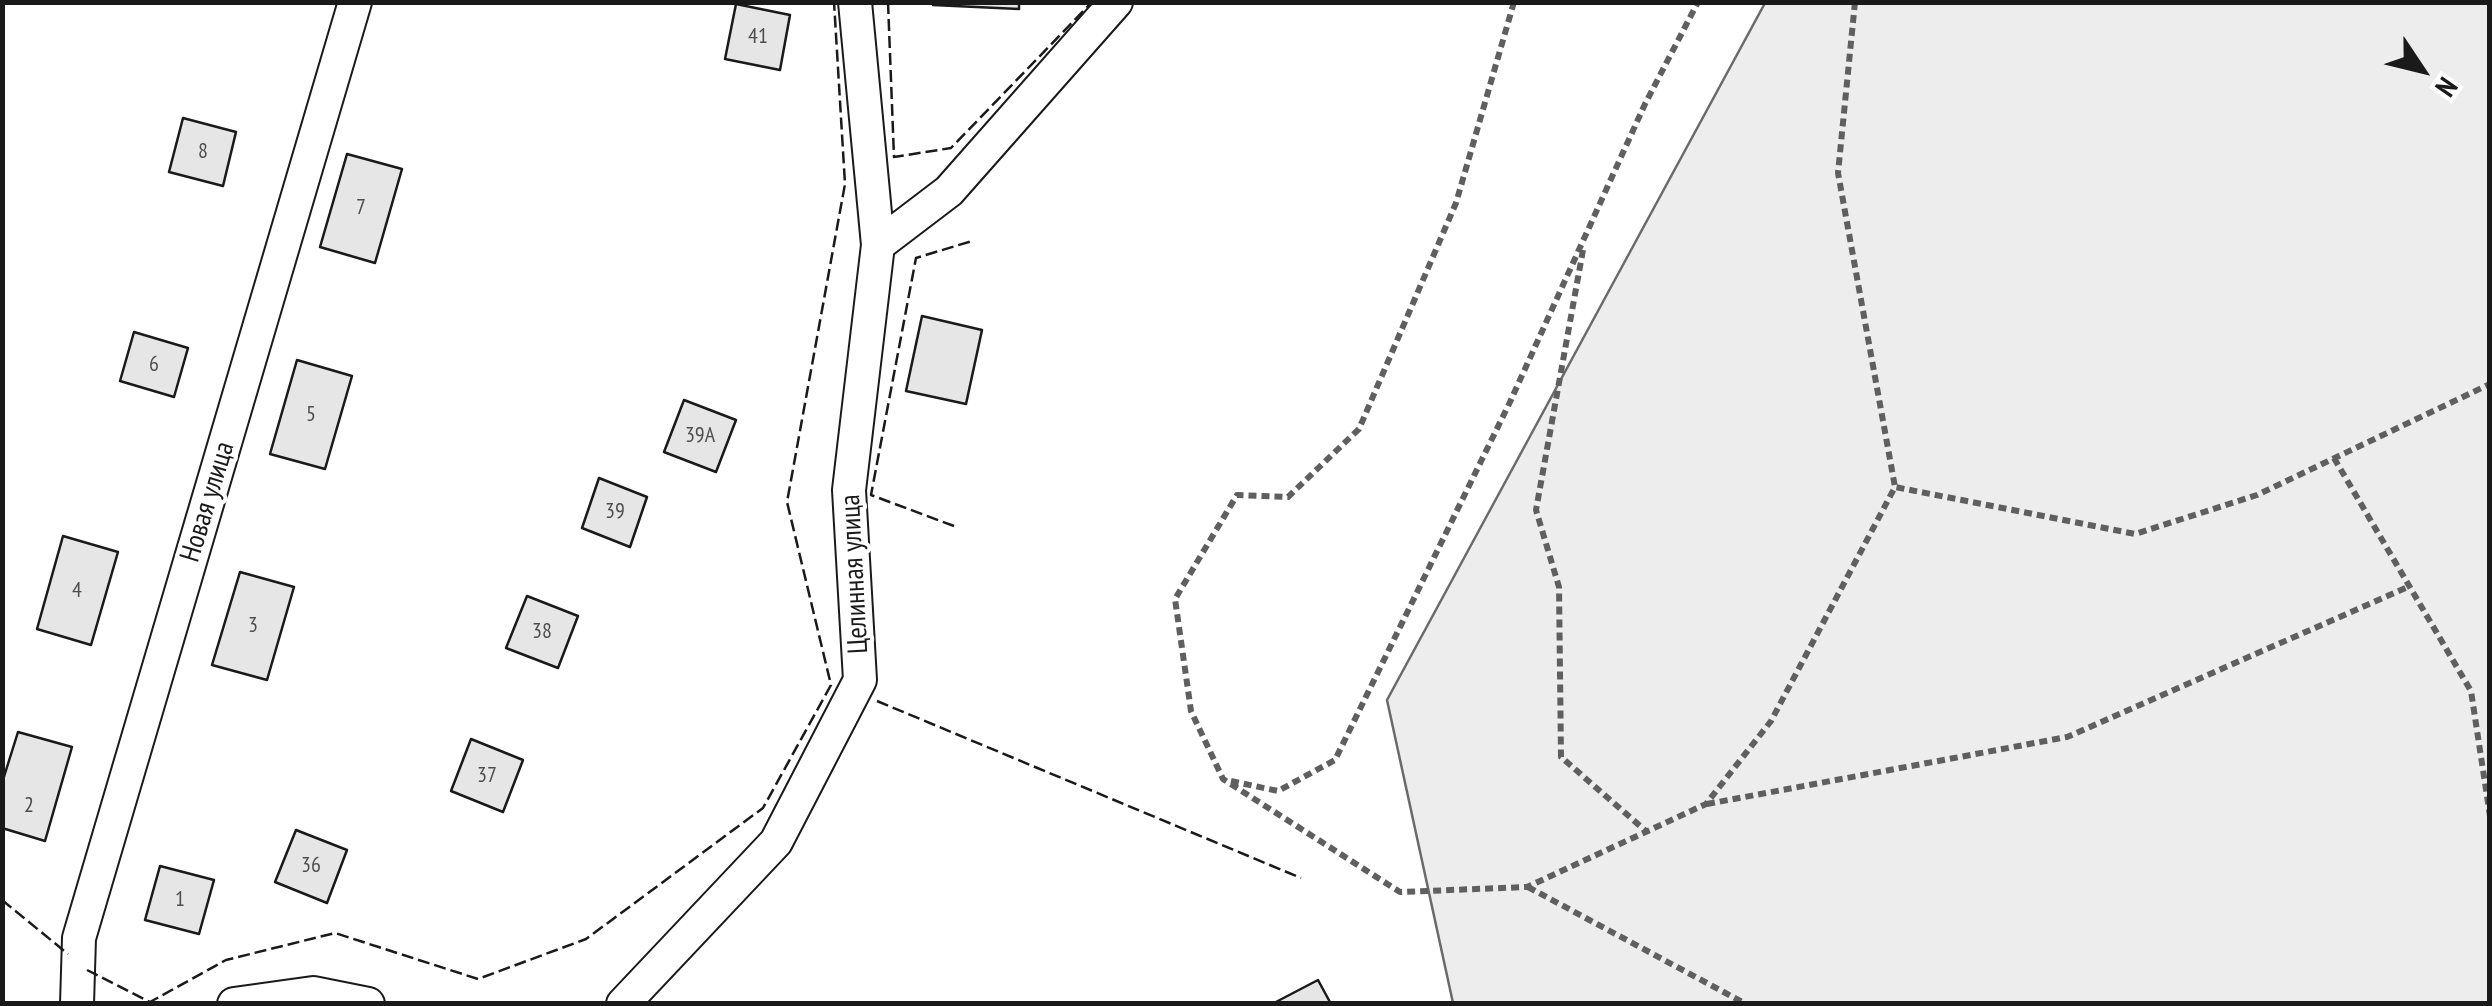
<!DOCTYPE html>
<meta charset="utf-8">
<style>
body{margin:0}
#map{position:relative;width:2492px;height:1006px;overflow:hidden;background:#fff;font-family:"PT Sans Narrow",sans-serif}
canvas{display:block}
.frame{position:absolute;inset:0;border:5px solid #1a1a1a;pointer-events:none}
.north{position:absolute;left:2372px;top:20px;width:100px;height:100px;-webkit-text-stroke:8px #fff;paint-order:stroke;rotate:125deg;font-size:28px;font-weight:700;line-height:40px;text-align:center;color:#1a1a1a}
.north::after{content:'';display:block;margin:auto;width:35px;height:45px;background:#1a1a1a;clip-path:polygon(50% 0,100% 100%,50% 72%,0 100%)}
</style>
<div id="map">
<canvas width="2492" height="1006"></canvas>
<div class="frame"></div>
<div class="north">N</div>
</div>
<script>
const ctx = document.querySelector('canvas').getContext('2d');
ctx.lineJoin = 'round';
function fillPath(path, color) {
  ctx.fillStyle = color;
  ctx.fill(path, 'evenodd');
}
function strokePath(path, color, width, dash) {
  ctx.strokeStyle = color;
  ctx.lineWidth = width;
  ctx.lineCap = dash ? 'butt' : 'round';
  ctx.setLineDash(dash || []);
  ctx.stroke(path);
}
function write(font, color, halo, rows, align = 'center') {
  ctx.font = font + ' "PT Sans Narrow",sans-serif';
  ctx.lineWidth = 8;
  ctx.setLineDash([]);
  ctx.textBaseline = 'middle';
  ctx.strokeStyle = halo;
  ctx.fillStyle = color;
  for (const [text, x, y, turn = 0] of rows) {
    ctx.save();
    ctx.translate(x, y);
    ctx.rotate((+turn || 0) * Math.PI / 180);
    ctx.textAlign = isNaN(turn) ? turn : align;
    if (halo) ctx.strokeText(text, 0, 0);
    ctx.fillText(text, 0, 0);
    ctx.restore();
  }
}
const green = new Path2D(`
 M1765,3h724v1000h-1036l-66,-303z`);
const building = new Path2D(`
 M933,2h86v7l-86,-4z
 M736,4l54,11 -10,55 -55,-11z
 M183,118l53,14 -13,54 -54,-14z
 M347,154l55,15 -27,94 -55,-16z
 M922,316l60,14 -16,74 -60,-13z
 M134,332l54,16 -14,49 -54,-16z
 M297,360l55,16 -27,93 -55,-15z
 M684,400l52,20 -20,52 -52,-20z
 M599,478l48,19 -17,50 -48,-19z
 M63,536l55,16 -27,93 -54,-16z
 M240,572l54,15 -27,93 -55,-15z
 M527,596l51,20 -20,52 -52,-20z
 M18,732l54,15 -27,94 -43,-13v-45z
 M471,739l52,21 -20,52 -52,-21z
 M296,830l51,20 -20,53 -52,-21z
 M160,866l54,14 -15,54 -54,-14z
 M1318,980l13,24 -57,-1z`);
const path = new Path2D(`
 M1514,2l-58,201 -97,226 -71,68 -51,-2 -62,104 16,112 32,68 177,113 127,-5 179,-83 65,-83 124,-234 240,47 122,-39 233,-111
 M1855,2l-17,171 57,314
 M1583,250l-47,260 23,77 2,170 86,75
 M2334,458l137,233 19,125
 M1231,781l47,10 57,-31 175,-358 135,-298 53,-102
 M1707,804l360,-67 343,-151
 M1528,887l218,117`);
const street = new Path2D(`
 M878,245l71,-54 167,-189
 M77,1004l2,-66 276,-936
 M234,1004l79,-11 55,11
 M623,1004l153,-162 84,-162 -11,-190 29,-245 -23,-243`);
const fence = new Path2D(`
 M888,2l6,155 57,-9 141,-146
 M954,526l-83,-31 45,-237 56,-17
 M877,701l424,177
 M2,900l66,54
 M87,970l63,32 76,-42 109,-27 143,46 108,-40 177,-131 68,-123 -44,-183 58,-318 -11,-182`);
const numberNames = [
 ["41",758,37],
 ["8",203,152],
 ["7",361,208],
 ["6",154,365],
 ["5",311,415],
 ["39А",700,436],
 ["39",615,512],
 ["4",77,591],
 ["3",253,626],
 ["38",542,632],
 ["37",487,776],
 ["2",29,806],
 ["36",311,866],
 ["1",180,900]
];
const streetNames = [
 ["Новая улица",208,502,-73],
 ["Целинная улица",855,574,-93]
];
fillPath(green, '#ededed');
strokePath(green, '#6a6a6a', 2.5);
fillPath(building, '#e6e6e6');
strokePath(building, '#1a1a1a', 2.5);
strokePath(street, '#1a1a1a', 36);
strokePath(path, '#5f5f5f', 6, [8, 5]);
strokePath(street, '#fff', 32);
strokePath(fence, '#1a1a1a', 2.5, [12, 5]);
write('22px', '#4d4d4d', null, numberNames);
write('28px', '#1a1a1a', '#fff', streetNames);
</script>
